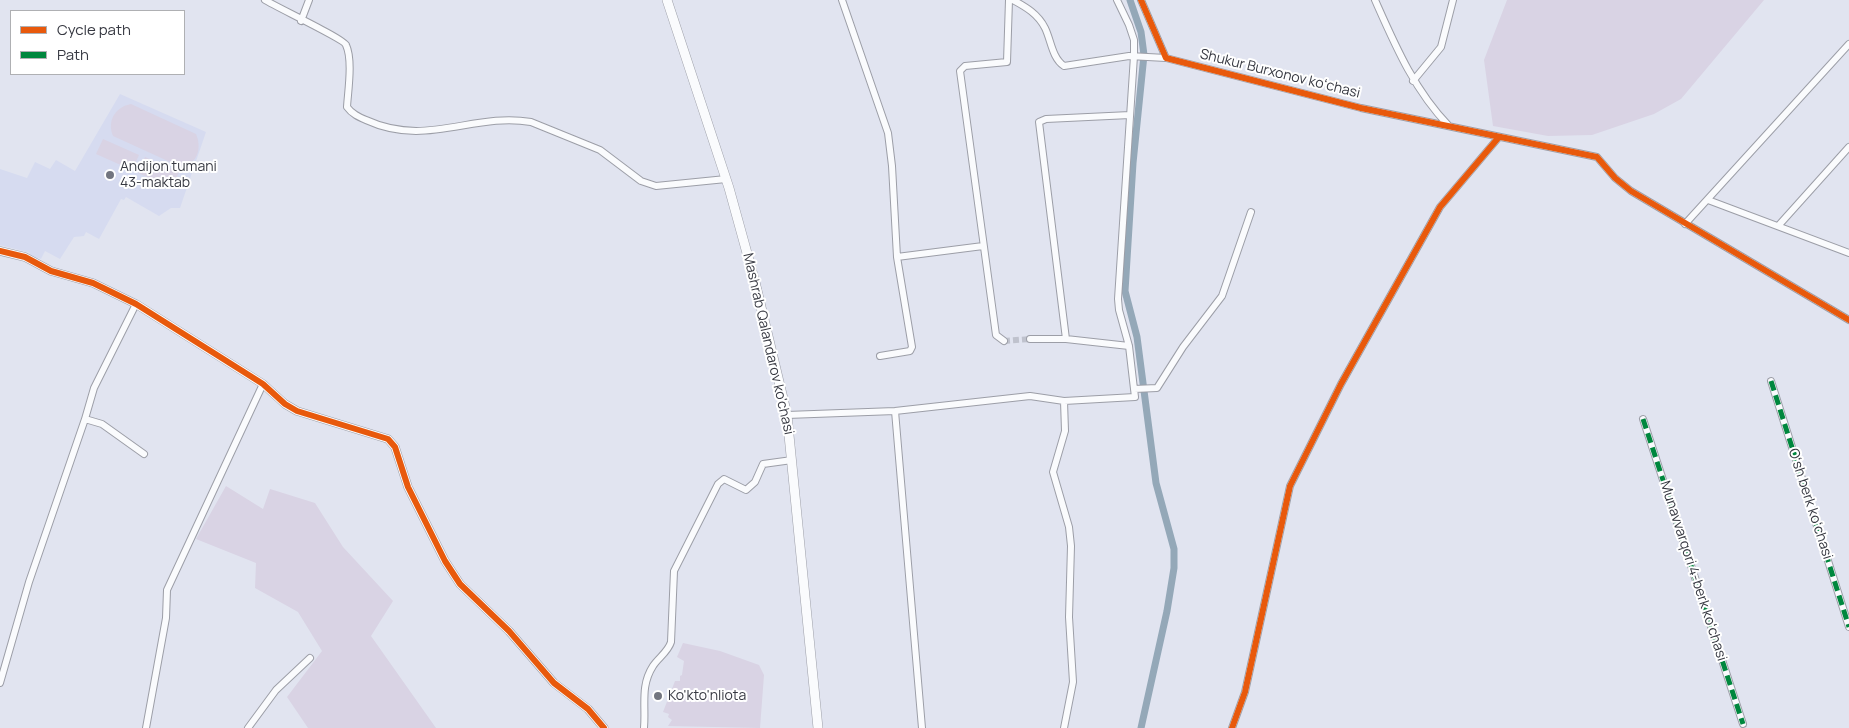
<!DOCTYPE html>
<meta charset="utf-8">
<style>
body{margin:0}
#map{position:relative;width:1849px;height:728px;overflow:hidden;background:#e1e4f0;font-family:Manrope,sans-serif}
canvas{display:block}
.legend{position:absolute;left:10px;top:10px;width:175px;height:65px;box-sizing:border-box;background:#fff;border:1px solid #afb0b3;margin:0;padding:6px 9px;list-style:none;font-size:15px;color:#373942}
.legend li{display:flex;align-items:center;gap:10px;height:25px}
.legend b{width:25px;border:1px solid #afb0b3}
</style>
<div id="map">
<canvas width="1849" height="728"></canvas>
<ul class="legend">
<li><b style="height:6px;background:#e8590c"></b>Cycle path</li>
<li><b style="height:6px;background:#00873e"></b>Path</li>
</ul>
</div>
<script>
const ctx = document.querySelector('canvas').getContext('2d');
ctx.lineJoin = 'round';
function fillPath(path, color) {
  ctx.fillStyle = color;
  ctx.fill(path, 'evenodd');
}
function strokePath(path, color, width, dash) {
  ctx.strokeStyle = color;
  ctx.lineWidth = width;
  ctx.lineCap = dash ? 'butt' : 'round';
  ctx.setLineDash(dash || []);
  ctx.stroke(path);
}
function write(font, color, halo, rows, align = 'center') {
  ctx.font = font + ' Manrope,sans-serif';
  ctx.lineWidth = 4;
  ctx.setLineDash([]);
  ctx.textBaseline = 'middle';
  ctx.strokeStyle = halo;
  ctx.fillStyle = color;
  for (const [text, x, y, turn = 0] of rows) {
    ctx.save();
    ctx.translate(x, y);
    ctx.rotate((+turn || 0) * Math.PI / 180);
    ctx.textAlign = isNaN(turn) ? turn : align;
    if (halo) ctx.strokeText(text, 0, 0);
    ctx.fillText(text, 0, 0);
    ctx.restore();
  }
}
const built = new Path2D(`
 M120,94l86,38 -26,76h-9l-12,8 -33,-19 -2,3 -3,-1 -22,40 -13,-7 -2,4 -10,1 -14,22 -15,-8 -4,8 -3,-1 -1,3 -9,-5 2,-3 -3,-1 -27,-7v-76l27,9 8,-16 15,7 6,-9 19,11z`);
const green = new Path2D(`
 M1507,0h257l-83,99 -27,15 -62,21 -44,1 -55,-10 -9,-66z
 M131,104l65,30c6,14 2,30 -15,33l-68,-31c-6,-15 2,-29 18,-32z
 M103,139l36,16 -7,15 -36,-16z
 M145,157l34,15 -7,16 -34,-15z
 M226,486l37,23 7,-20 45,14 28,44 50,54 -22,35 65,92h-128l-21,-31 35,-46 -24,-39 -43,-24 1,-25 -60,-24z
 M683,643l37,8 39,14 5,10 -4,53 -92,-2 4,-6 -4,-3 1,-3 -6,-2 12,-31h5v-5l2,-1 2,-14 -7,-4z`);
const canal = new Path2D(`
 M1130,0l11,32 3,23 -11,108 -8,128 12,46 19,146 18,66v19l-7,43 -26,117`);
const minorTunnel = new Path2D(`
 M1004,341l26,-2`);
const minor = new Path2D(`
 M265,0c11,7 79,39 81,45 7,15 2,46 1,62 5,7 12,10 19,13 61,28 107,-8 165,2l69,28 41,31 15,5 70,-7
 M842,0l46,133 4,33 5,91 15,90 -2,4 -30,5
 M1013,0c13,7 25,14 32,28 6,12 7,30 19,38l65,-10 37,2
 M1117,0l12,25 5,15v16l-16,243 1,11 10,36 5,43 23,-1 26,-41 39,-51 29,-84
 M1141,0l25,58 195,50 236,49 18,21 16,13 218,129
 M1375,0c20,45 39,90 74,126
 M301,21l8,-21
 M1413,81l28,-34 12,-47
 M1708,200l141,53
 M1685,224l164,-180
 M1779,225l70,-78
 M897,257l86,-11
 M136,304l-42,84 -9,31 17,5 42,30
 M1030,339h36l63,7
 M1066,339l-27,-217 7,-3 84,-4
 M1004,341l-8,-6 -36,-264 5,-5 42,-4 2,-62
 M1771,381l78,246
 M895,411l27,317
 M787,415l108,-4 135,-15 34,5 71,-4 -1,-8
 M1643,419l100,305
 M0,683l29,-101 56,-163
 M146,728l20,-110 1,-28 96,-206
 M248,728l28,-38 34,-32
 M644,728c2,-22 -4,-42 9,-62 5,-8 15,-14 18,-24l3,-71 44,-87 6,-5 22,11 9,-8 8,-18 29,-4
 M1064,728l9,-46 -4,-65 2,-71 -2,-19 -16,-55 12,-41 -1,-30
 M1232,728l13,-36 45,-206 51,-102 99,-177 59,-70`);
const tertiary = new Path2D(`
 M0,251l25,6 26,14 42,12 43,21 127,80 22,20 12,7 91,28 7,8 13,40 37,74 15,23 49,47 45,52 34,26 16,19`);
const secondary = new Path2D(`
 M667,0l62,188 26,94 32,133 31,313`);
const quiet = new Path2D(`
 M1771,381l78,246
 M1643,419l100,305`);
const cycleway = new Path2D(`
 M1141,0l25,58 195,50 236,49 18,21 16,13 218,129
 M0,251l25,6 26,14 42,12 43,21 127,80 22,20 12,7 91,28 7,8 13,40 37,74 15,23 49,47 45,52 34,26 16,19
 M1232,728l13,-36 45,-206 51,-102 99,-177 59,-70`);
const markers = [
 [110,175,5,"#72757f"],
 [658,696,5,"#72757f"]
];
const streetNames = [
 ["Shukur Burxonov koʻchasi",1280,74,14],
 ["Mashrab Qalandarov ko'chasi",768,344,77],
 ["Oʻsh berk koʻchasi",1810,504,72],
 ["Munavvarqori 4-berk koʻchasi",1693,571,72]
];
const poiNames = [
 ["Andijon tumani",120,167],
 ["43-maktab",120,183],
 ["Ko'kto'nliota",668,696]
];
fillPath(built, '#d6dbf0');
fillPath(green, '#d9d3e4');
strokePath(canal, '#94a8b8', 7);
strokePath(minorTunnel, '#bfc2cd', 6, [6, 3]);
strokePath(minor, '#9c9ea7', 8);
strokePath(tertiary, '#9c9ea7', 9);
strokePath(secondary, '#9c9ea7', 10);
strokePath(minor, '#fafbfd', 6);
strokePath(tertiary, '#fafbfd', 8);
strokePath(secondary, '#fafbfd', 9);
strokePath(quiet, '#00873e', 5, [10, 5]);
strokePath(cycleway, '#e8590c', 6);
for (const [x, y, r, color] of markers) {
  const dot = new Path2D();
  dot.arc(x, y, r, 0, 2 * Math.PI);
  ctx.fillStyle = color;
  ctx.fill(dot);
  strokePath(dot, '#fff', 2);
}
write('14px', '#373942', '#fff', streetNames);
write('14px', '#373942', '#fff', poiNames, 'left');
</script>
